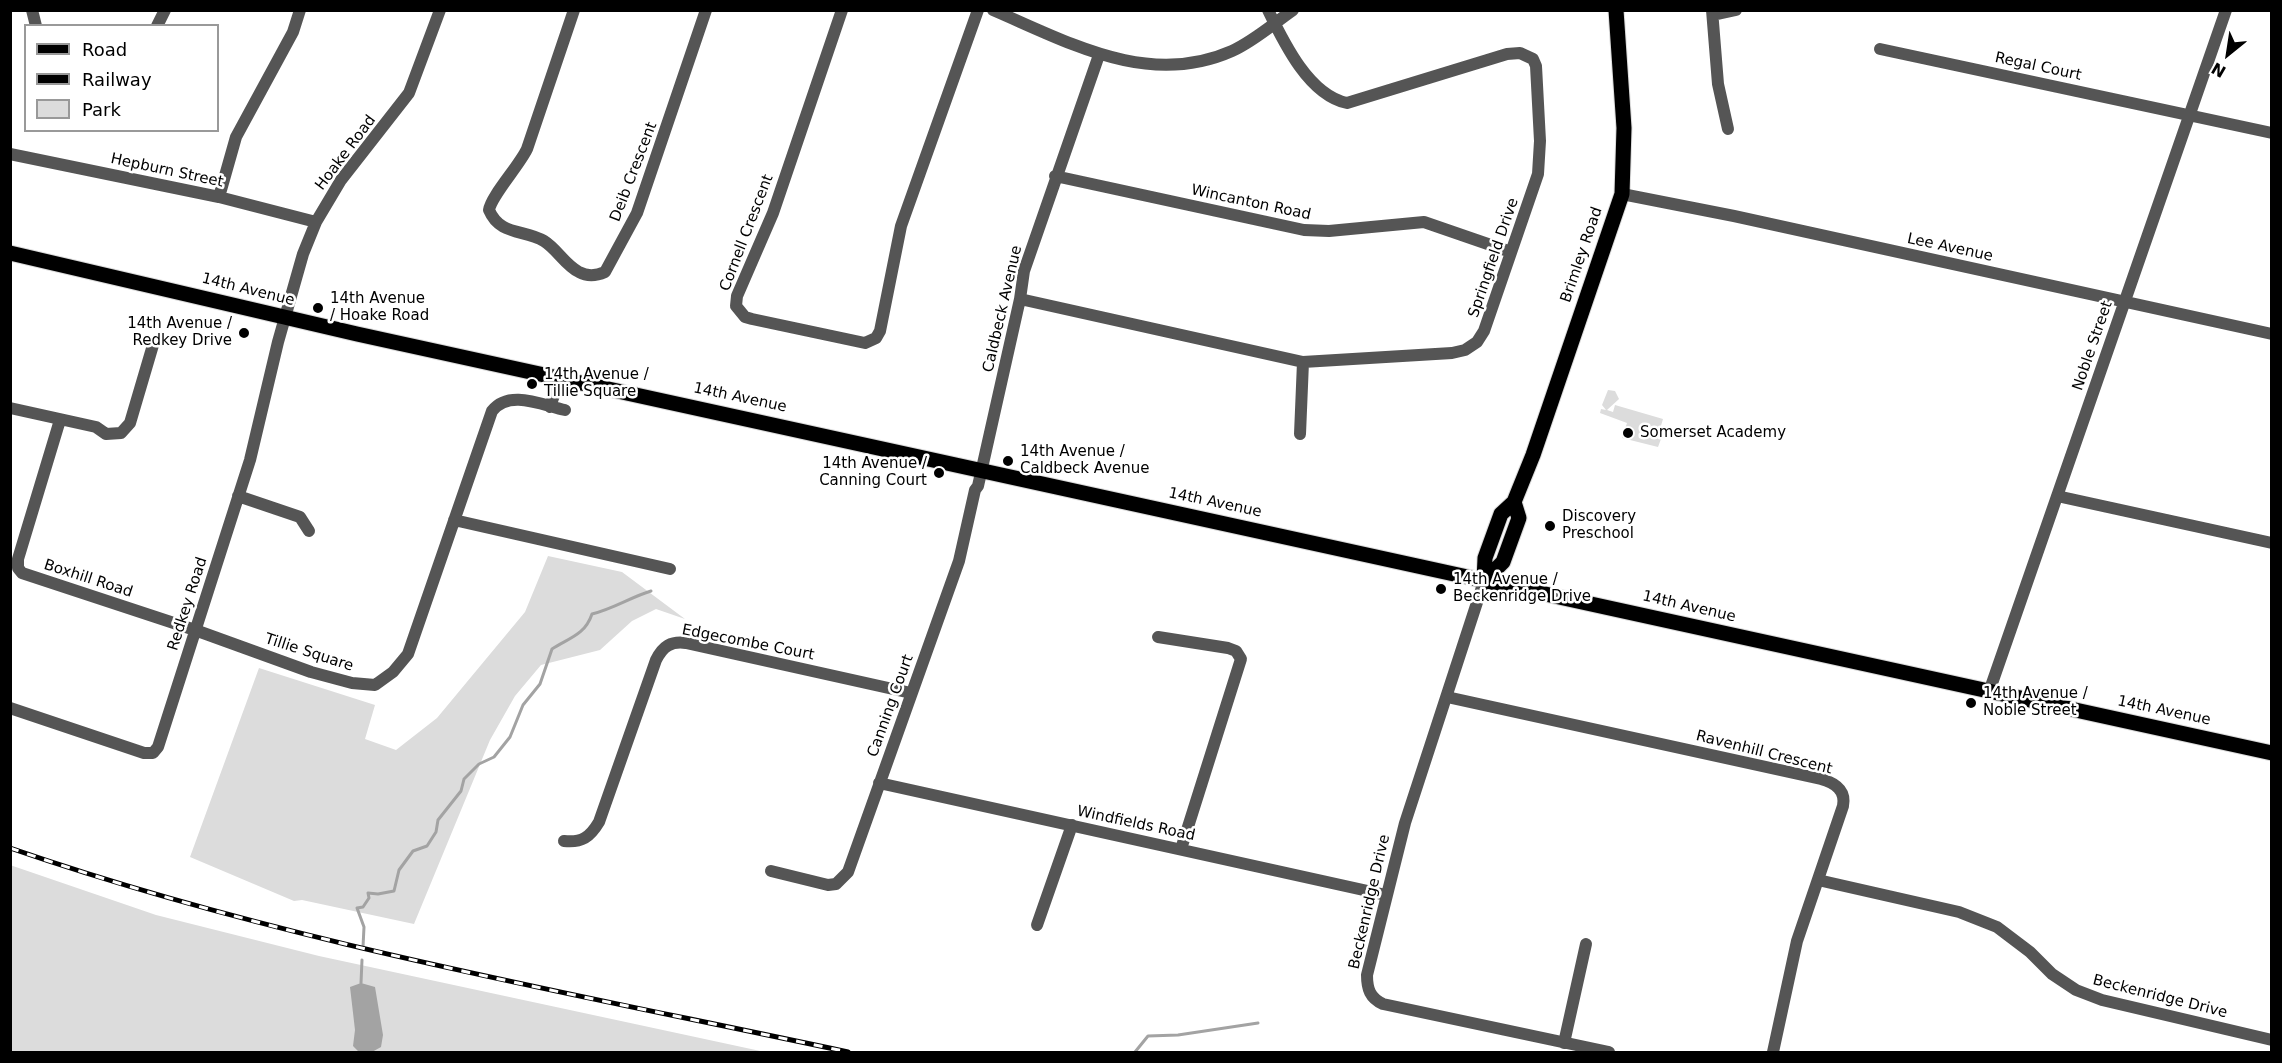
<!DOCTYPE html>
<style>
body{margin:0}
#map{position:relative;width:2282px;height:1063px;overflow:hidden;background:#fff;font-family:"DejaVu Sans",sans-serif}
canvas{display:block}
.frame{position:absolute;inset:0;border:12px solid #000;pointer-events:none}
.legend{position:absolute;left:24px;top:24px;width:195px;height:108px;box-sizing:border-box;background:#fff;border:2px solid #999;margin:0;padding:8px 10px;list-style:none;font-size:18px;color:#000}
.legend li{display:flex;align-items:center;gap:12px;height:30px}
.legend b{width:30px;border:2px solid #999}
.north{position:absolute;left:2198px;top:24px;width:60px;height:60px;-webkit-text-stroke:4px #fff;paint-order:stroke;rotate:210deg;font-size:16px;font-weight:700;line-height:24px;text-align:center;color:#000}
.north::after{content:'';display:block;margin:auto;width:21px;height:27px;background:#000;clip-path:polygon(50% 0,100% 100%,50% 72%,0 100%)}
</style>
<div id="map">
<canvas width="2282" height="1063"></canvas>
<div class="frame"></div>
<ul class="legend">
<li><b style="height:8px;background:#000"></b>Road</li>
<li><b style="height:8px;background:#000"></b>Railway</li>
<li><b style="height:16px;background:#dcdcdc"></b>Park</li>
</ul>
<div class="north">N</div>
</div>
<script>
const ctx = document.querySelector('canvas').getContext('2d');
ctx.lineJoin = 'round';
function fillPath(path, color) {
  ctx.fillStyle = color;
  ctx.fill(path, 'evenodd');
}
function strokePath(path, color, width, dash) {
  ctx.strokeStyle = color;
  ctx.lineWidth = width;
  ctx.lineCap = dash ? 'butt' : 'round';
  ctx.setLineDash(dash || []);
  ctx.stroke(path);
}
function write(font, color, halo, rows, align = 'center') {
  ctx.font = font + ' "DejaVu Sans",sans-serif';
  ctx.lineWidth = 5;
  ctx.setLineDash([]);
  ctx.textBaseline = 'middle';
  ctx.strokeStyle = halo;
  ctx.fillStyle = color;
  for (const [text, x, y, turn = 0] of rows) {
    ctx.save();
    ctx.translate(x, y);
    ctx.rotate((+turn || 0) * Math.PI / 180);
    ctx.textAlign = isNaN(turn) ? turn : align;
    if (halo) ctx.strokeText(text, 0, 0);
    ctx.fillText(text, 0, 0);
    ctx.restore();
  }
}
const green = new Path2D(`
 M1608,390l7,1 4,8 -12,11 6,2 2,-7 48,14 -3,10 4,2 -6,16 -36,-9 5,-15 -27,-10 1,-4 5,1 -4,-5z
 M548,556l74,16 63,47 -29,-10 -24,12 -32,29 -59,15 -26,31 -25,44 -76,184 -112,-24 -8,1 -104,-44 69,-189 116,37 -10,34 31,11 41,-32 88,-106z
 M10,865l146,50 163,41 446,96h-754z`);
const water = new Path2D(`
 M361,983l14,4 8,48 -2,12 -9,5h-13l-6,-6 2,-16 -5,-43z`);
const stream = new Path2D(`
 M363,947l1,-20 -7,-19 6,-1 6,-9 -1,-5 10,1 16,-3 5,-21 14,-19 14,-5 9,-14 2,-12 23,-29 3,-12 15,-15 15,-7 16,-20 13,-32 17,-21 12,-35c17,-11 33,-14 40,-35 21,-5 39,-17 59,-23
 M361,983l1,-23
 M1135,1052l13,-16 30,-1 80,-12`);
const minor = new Path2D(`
 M32,10l4,16
 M574,10l-47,139c-8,17 -36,47 -38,61 11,26 35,19 55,31 13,8 21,24 35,31 9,5 17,4 26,0l32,-59 69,-203
 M842,10l-69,203 -36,83 -1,10 9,11 7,2 113,24 11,-5 4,-7 21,-105 77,-216
 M993,10c77,33 156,78 239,41 22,-10 41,-27 61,-41
 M1712,10l6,74 10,45
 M1713,15l23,-5
 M157,26l8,-16
 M1880,49l392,84
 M10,154l209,43 97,25
 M1055,176l249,54 25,1 95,-9 87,30
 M1622,194l112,22 538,118
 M219,197l17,-60 57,-105 7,-22
 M1020,299l283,63 149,-9 13,-3 12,-8 7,-11 54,-157 2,-33 -4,-75 -3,-7 -13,-6 -13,1 -160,49c-38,-8 -63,-60 -79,-93
 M550,407l10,-30
 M10,408l86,19 10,7 15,-1 9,-10 23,-78
 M60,420l-42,139v9l4,5 173,57 116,42 41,11 23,2 18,-13 15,-18 84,-243c17,-22 50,-6 73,-1
 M1300,434l3,-72
 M238,496l62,21 9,14
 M2057,496l215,47
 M454,520l216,49
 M1484,581l-79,242 -38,152c0,14 3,23 16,29l226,48
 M1158,637l70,11 8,3 5,8 -60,190
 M1989,692l237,-682
 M1447,697l374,82c14,4 25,11 22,27l-46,135 -24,111
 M10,708l134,45h9l5,-6 92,-287 28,-118 25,-88 13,-32 25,-42 68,-87 31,-83
 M879,783l507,112
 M564,841c18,2 26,-4 35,-19l57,-162c7,-14 15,-19 30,-17l225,50
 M771,871l57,14 8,-1 12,-12 111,-311 16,-71 3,-4 42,-187 4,-28 75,-216
 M1818,880l141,32 38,15 33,25 22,22 24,16 26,10 170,40
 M1037,925l35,-100
 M1564,1043l22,-99`);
const major = new Path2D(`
 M10,253l347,81 1915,419
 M1484,581l1,-23 16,-44 13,-12 19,-47 89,-261 2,-66 -8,-118
 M1484,581l19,-19 16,-44 -5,-16`);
const rail = new Path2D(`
 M10,848c272,94 557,144 838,204`);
const markers = [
 [318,308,6,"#000"],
 [244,333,6,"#000"],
 [532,384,6,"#000"],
 [1628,433,6,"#000"],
 [1008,461,6,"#000"],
 [939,473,6,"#000"],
 [1550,526,6,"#000"],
 [1441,589,6,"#000"],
 [1971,703,6,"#000"]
];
const streetNames = [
 ["Regal Court",2038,67,12],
 ["Hoake Road",346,153,-53],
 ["Hepburn Street",167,171,12],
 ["Deib Crescent",634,172,-69],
 ["Wincanton Road",1251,203,12],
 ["Cornell Crescent",747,233,-69],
 ["Lee Avenue",1950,248,12],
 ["Brimley Road",1582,255,-71],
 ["Springfield Drive",1494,258,-71],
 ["14th Avenue",248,290,14],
 ["Caldbeck Avenue",1003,309,-77],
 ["Noble Street",2093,346,-71],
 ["14th Avenue",740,398,12],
 ["14th Avenue",1215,503,12],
 ["Boxhill Road",88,579,18],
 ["Redkey Road",188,604,-72],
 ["14th Avenue",1689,607,13],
 ["Edgecombe Court",748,643,11],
 ["Tillie Square",309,653,18],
 ["Canning Court",891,706,-70],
 ["14th Avenue",2164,711,12],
 ["Ravenhill Crescent",1764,753,14],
 ["Windfields Road",1136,824,12],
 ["Beckenridge Drive",1370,902,-77],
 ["Beckenridge Drive",2160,997,14]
];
const poiNames = [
 ["14th Avenue",330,299],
 ["/ Hoake Road",330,316],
 ["14th Avenue /",232,324,"right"],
 ["Redkey Drive",232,341,"right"],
 ["14th Avenue /",544,375],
 ["Tillie Square",544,392],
 ["Somerset Academy",1640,433],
 ["14th Avenue /",1020,452],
 ["Caldbeck Avenue",1020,469],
 ["14th Avenue /",927,464,"right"],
 ["Canning Court",927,481,"right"],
 ["Discovery",1562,517],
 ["Preschool",1562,534],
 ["14th Avenue /",1453,580],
 ["Beckenridge Drive",1453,597],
 ["14th Avenue /",1983,694],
 ["Noble Street",1983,711]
];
fillPath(green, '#dcdcdc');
fillPath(water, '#a3a3a3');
strokePath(stream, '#a3a3a3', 3);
strokePath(major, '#dbdbdb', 17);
strokePath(minor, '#555', 12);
strokePath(major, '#000', 15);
strokePath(rail, '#000', 5);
strokePath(rail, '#fff', 3, [9]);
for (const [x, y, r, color] of markers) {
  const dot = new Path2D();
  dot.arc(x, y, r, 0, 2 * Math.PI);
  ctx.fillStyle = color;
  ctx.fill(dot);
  strokePath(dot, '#fff', 2);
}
write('15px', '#000', '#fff', streetNames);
write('15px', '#000', '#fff', poiNames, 'left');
</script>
